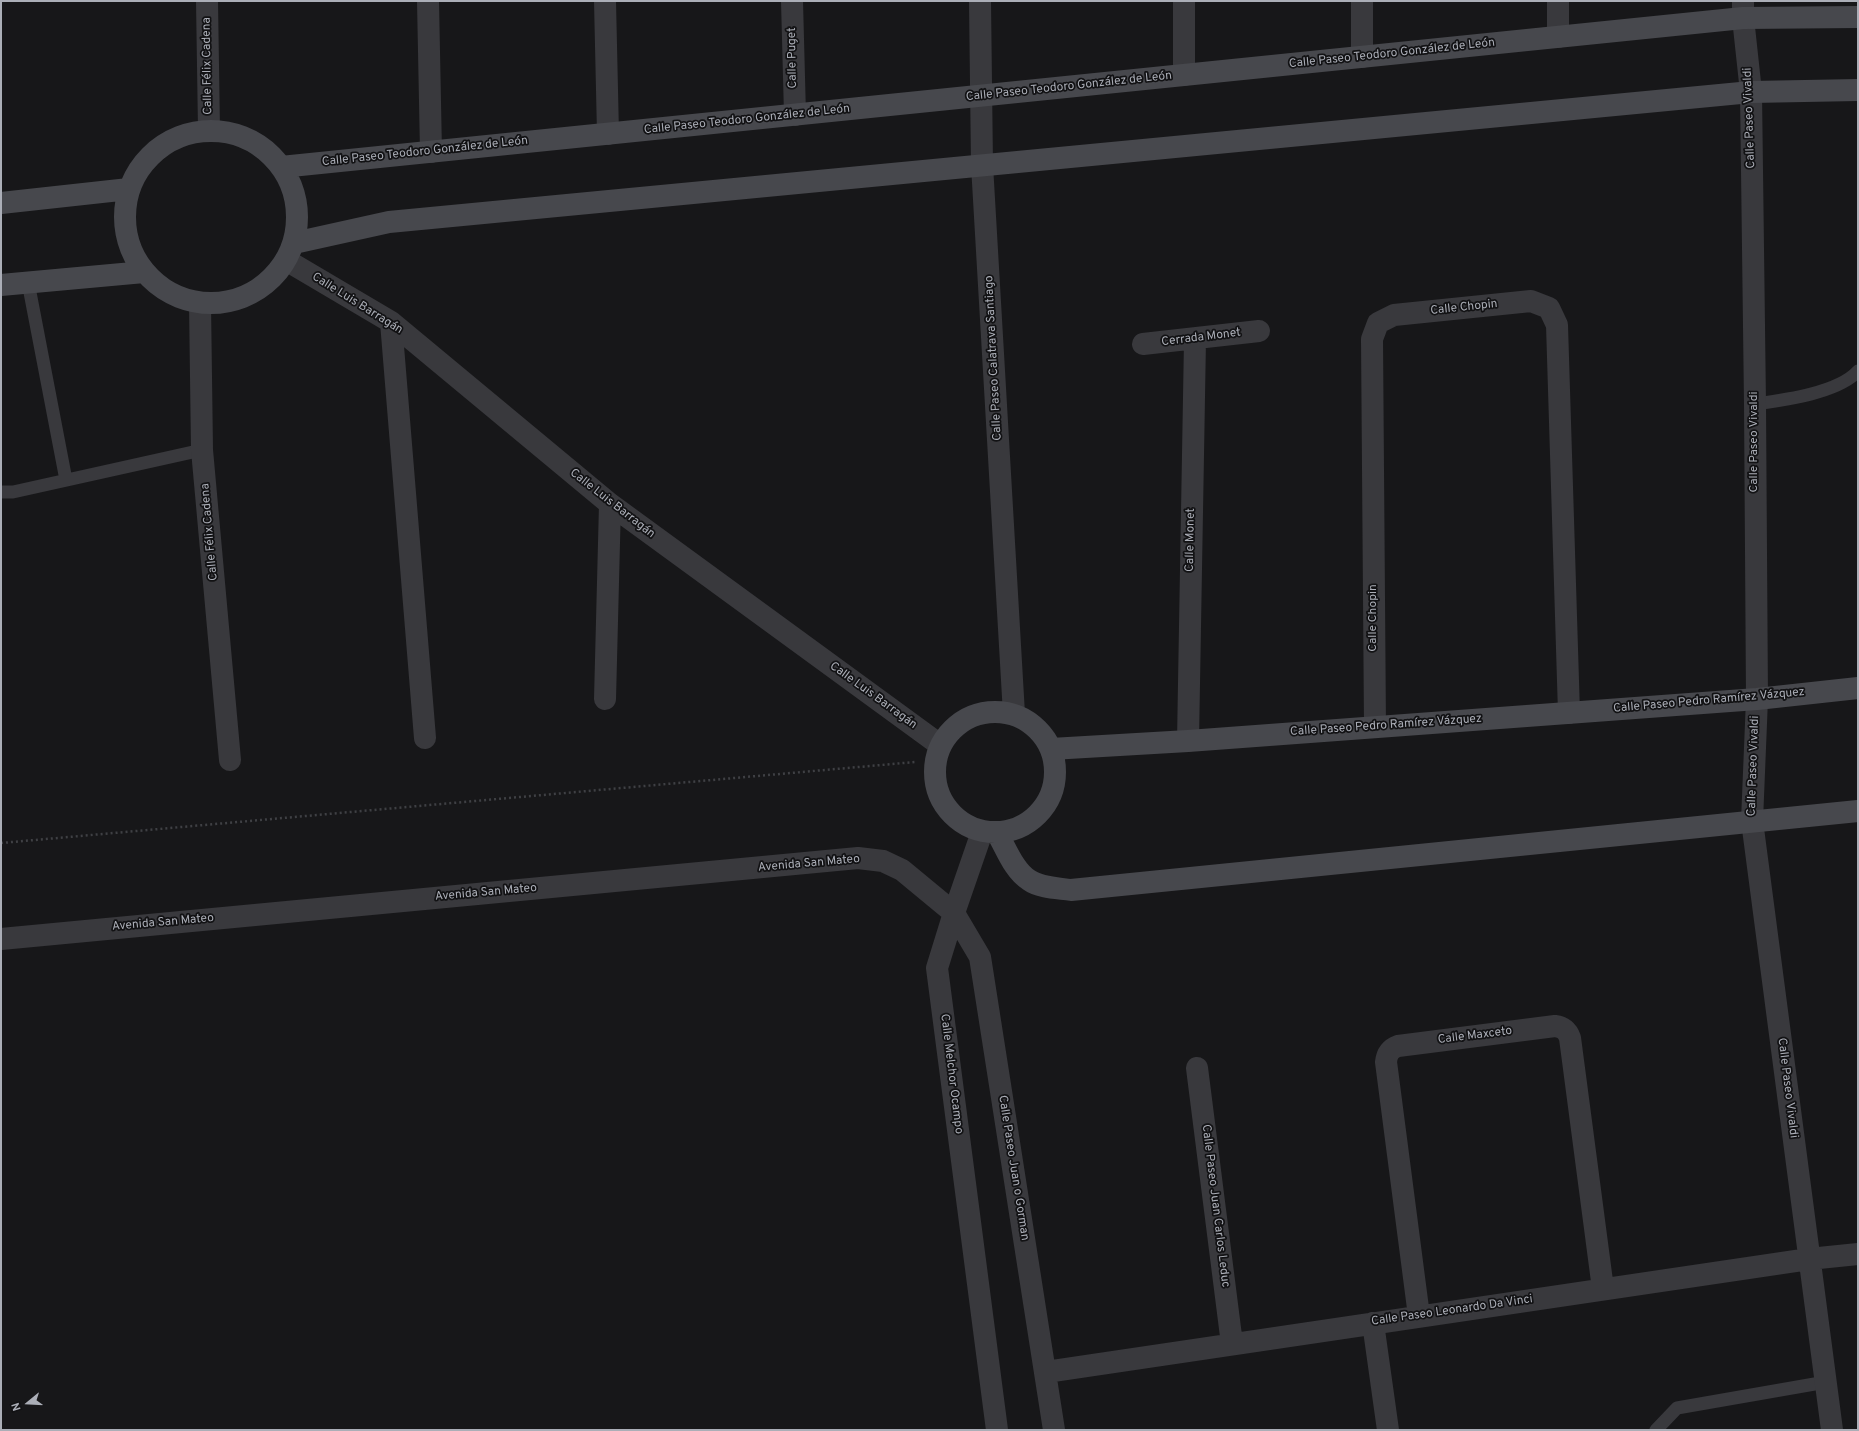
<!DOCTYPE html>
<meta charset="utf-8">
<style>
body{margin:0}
#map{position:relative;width:1859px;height:1431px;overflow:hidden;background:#171719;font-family:Overpass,sans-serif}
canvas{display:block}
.frame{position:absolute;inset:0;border:2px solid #abaeb7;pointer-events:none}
.north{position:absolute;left:8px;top:1383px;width:40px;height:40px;-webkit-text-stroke:3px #121214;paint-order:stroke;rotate:252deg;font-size:11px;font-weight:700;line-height:16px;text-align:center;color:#abaeb7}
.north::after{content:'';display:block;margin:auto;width:14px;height:18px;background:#abaeb7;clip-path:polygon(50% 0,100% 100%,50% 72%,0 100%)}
</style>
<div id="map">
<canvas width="1859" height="1431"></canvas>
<div class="frame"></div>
<div class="north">N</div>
</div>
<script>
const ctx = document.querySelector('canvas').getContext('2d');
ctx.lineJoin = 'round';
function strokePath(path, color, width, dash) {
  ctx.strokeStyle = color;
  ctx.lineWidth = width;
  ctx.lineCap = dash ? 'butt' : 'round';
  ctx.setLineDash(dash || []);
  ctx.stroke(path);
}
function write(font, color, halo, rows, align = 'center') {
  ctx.font = font + ' Overpass,sans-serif';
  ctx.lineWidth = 3.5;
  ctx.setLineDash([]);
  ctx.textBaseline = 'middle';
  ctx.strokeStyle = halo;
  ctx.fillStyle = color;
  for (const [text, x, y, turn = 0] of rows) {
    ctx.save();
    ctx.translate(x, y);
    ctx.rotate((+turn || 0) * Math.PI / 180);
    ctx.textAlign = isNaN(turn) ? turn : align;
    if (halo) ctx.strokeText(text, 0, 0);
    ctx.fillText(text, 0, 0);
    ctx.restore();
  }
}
const path = new Path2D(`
 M1,843l914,-81`);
const service = new Path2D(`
 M28,282l38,198
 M1755,404c29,-4 83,-11 103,-33
 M1,492h12l189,-42
 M1656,1430l21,-22 149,-26`);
const minor = new Path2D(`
 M207,1l2,129
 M428,1l3,151
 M605,1l3,133
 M792,1l3,114
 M980,1l2,164 32,549
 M1362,1v56
 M1558,1v36
 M1743,1v17l8,74 4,312 2,295 -5,122 80,609
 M1184,75v-74
 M286,260l105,62 219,182 330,241
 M200,303l2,147 28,310
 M391,322l34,416
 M1143,344l116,-13
 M605,699l5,-195
 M1375,727l-3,-388 6,-16 16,-8 137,-14 18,7 8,17 12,388
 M1188,741l7,-401
 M982,832l-28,81 -17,55 60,462
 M1,939l857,-81 25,3 19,9 52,43 26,44 74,473
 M1197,1068l35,276
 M1419,1316l-33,-254c1,-9 4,-13 12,-16l157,-20c8,1 12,4 15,12l33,251
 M1373,1323l15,107
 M1046,1372l763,-113 49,-5`);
const secondary = new Path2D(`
 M125 217a86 86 0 1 1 172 0a86 86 0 1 1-172 0Z
 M281,167l1462,-149 115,-1
 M1,203l128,-14
 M294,243l95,-21 1362,-130 107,-2
 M1,285l143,-13
 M935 772a60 60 0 1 1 120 0a60 60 0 1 1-120 0Z
 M1051,749l137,-8 569,-42 101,-11
 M997,833c9,15 17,38 32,47 11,8 29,8 42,10l787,-79`);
const streetNames = [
 ["Calle Paseo Teodoro González de León",1392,54,-6],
 ["Calle Puget",793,58,-91],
 ["Calle Félix Cadena",208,66,-91],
 ["Calle Paseo Teodoro González de León",1069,87,-6],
 ["Calle Paseo Vivaldi",1750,118,-92],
 ["Calle Paseo Teodoro González de León",747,120,-6],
 ["Calle Paseo Teodoro González de León",425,152,-6],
 ["Calle Luis Barragán",357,304,32],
 ["Calle Chopin",1464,308,-6],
 ["Cerrada Monet",1201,338,-7],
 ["Calle Paseo Calatrava Santiago",994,358,-93],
 ["Calle Paseo Vivaldi",1755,442,-90],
 ["Calle Luis Barragán",612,504,38],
 ["Calle Félix Cadena",210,532,-95],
 ["Calle Monet",1191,540,-89],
 ["Calle Chopin",1374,618,-90],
 ["Calle Luis Barragán",873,696,36],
 ["Calle Paseo Pedro Ramírez Vázquez",1709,701,-5],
 ["Calle Paseo Pedro Ramírez Vázquez",1386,726,-4],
 ["Calle Paseo Vivaldi",1754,766,-88],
 ["Avenida San Mateo",809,864,-5],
 ["Avenida San Mateo",486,893,-5],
 ["Avenida San Mateo",163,923,-5],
 ["Calle Maxceto",1475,1036,-7],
 ["Calle Melchor Ocampo",951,1074,83],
 ["Calle Paseo Vivaldi",1787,1088,83],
 ["Calle Paseo Juan o Gorman",1013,1168,81],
 ["Calle Paseo Juan Carlos Leduc",1215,1206,83],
 ["Calle Paseo Leonardo Da Vinci",1452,1311,-8]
];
strokePath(path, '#3f4044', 2.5, [2, 3]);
strokePath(service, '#39393d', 13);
strokePath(minor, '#39393d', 22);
strokePath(secondary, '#47484d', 22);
write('12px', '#abaeb7', '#121214', streetNames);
</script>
